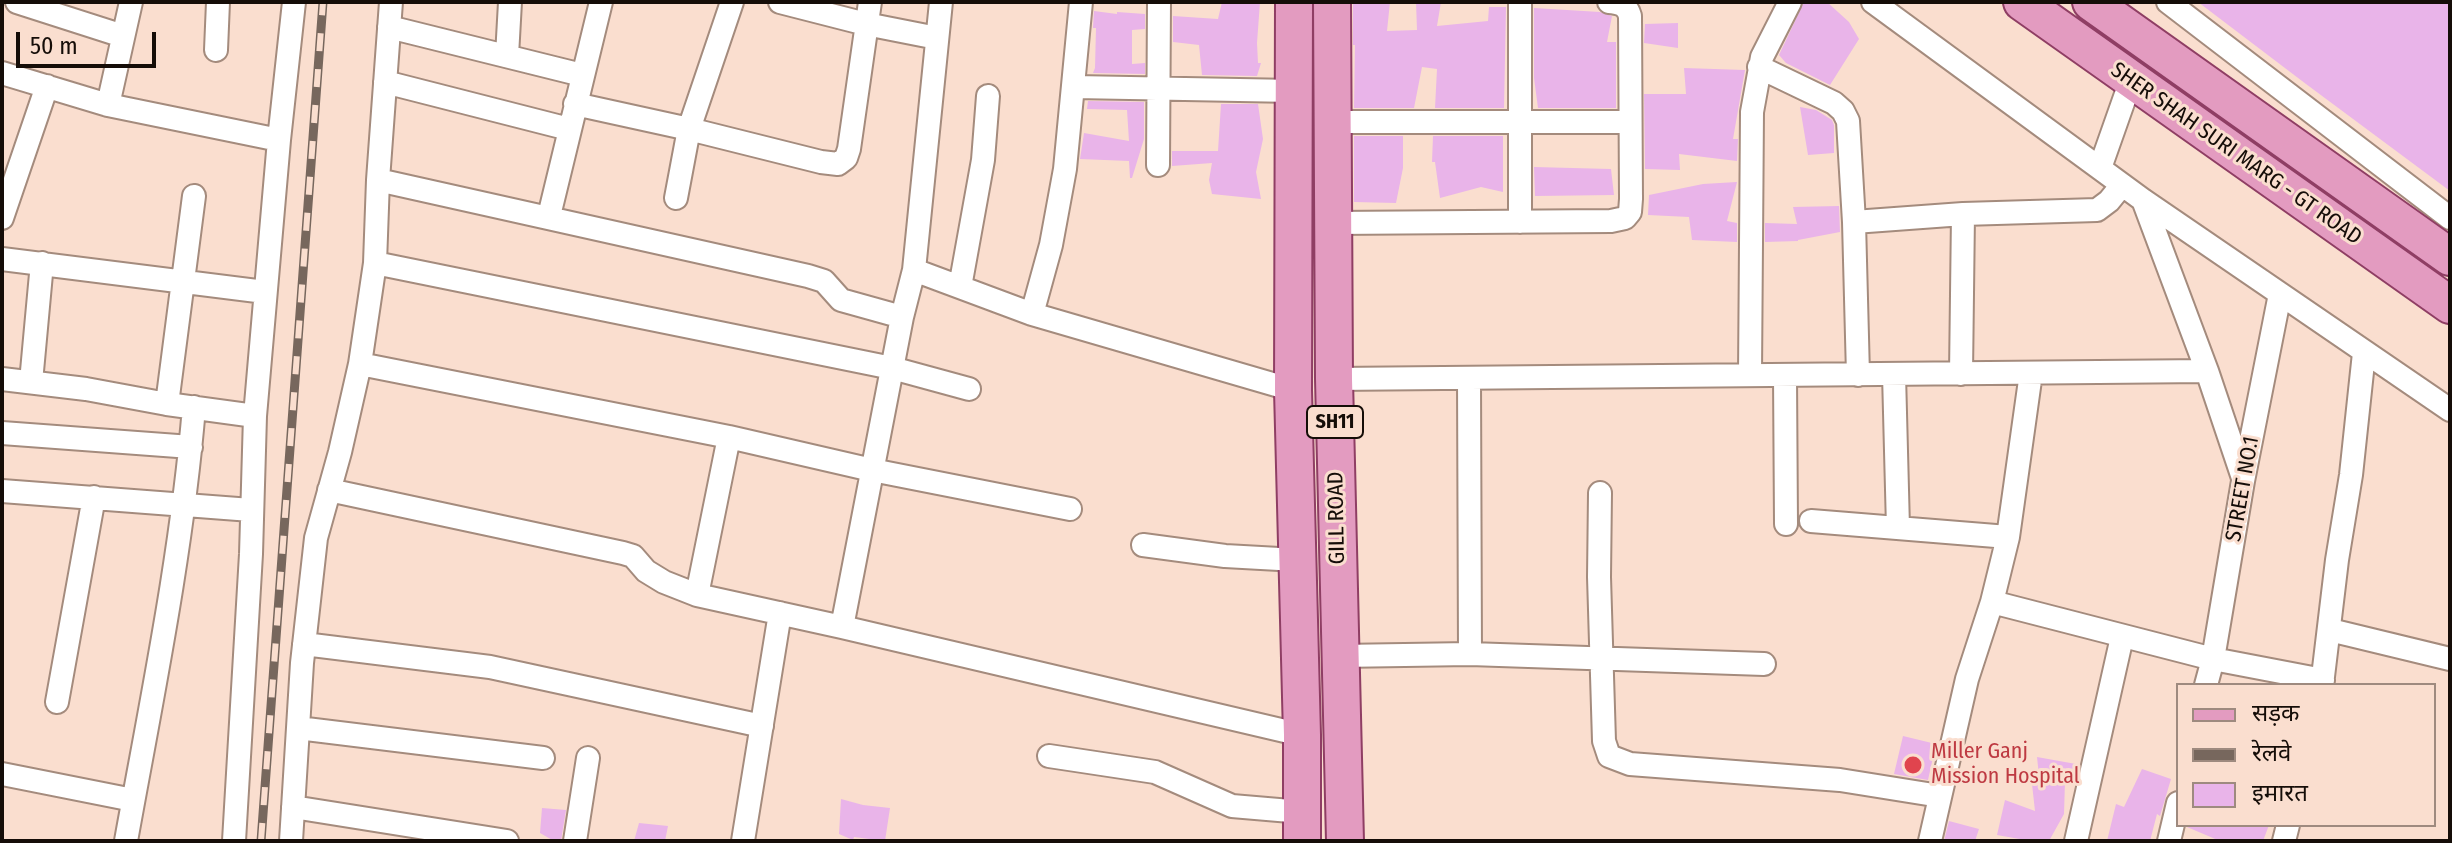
<!DOCTYPE html>
<meta charset="utf-8">
<style>
body{margin:0}
#map{position:relative;width:2452px;height:843px;overflow:hidden;background:#fadecf;font-family:"Fira Sans Condensed","Noto Sans Devanagari",sans-serif}
canvas{display:block}
.frame{position:absolute;inset:0;border:4px solid #150d08;pointer-events:none}
.legend{position:absolute;left:2176px;top:683px;width:260px;height:144px;box-sizing:border-box;background:#fadecf;border:2px solid #9e8a7f;margin:0;padding:10px 14px;list-style:none;font-size:24px;color:#150d08}
.legend li{display:flex;align-items:center;gap:16px;height:40px}
.legend b{width:40px;border:2px solid #9e8a7f}
.scale{position:absolute;left:16px;top:32px;width:140px;height:36px;box-sizing:border-box;border:4px solid #150d08;border-top:0;padding-left:10px;font-size:24px;line-height:28px;white-space:nowrap;color:#150d08;-webkit-text-stroke:6px #fadecf;paint-order:stroke}
</style>
<div id="map">
<canvas width="2452" height="843"></canvas>
<div class="frame"></div>
<ul class="legend">
<li><b style="height:10px;background:#e39bc0"></b>सड़क</li>
<li><b style="height:10px;background:#77675d"></b>रेलवे</li>
<li><b style="height:22px;background:#e9b4e9"></b>इमारत</li>
</ul>
<div class="scale">50 m</div>
</div>
<script>
const ctx = document.querySelector('canvas').getContext('2d');
ctx.lineJoin = 'round';
function fillPath(path, color) {
  ctx.fillStyle = color;
  ctx.fill(path, 'evenodd');
}
function strokePath(path, color, width, dash) {
  ctx.strokeStyle = color;
  ctx.lineWidth = width;
  ctx.lineCap = dash ? 'butt' : 'round';
  ctx.setLineDash(dash || []);
  ctx.stroke(path);
}
function write(font, color, halo, rows, align = 'center') {
  ctx.font = font + ' "Fira Sans Condensed",sans-serif';
  ctx.lineWidth = 6;
  ctx.setLineDash([]);
  ctx.textBaseline = 'middle';
  ctx.strokeStyle = halo;
  ctx.fillStyle = color;
  for (const [text, x, y, turn = 0] of rows) {
    ctx.save();
    ctx.translate(x, y);
    ctx.rotate((+turn || 0) * Math.PI / 180);
    ctx.textAlign = isNaN(turn) ? turn : align;
    if (halo) ctx.strokeText(text, 0, 0);
    ctx.fillText(text, 0, 0);
    ctx.restore();
  }
}
const building = new Path2D(`
 M1222,2h38l-3,41 1,20h3l-4,13 -55,-1 -3,-30 -26,-3v-26l45,3z
 M1353,2h37l-3,29 30,-1 -1,-28h25l-4,24 51,-5 1,-14h17l-2,101h-69l2,-39 -15,-2 -8,41h-60l1,-63h-2z
 M1804,2h23l22,20 10,17 -29,46 -44,-22 -7,-8z
 M2198,2h252v189l-144,-107z
 M1534,8l66,4 12,4 -5,26h9v66h-78l-4,-30z
 M1094,11l23,3v-2l28,2v15l-13,1v34l13,-1v11l-52,-1 2,-5 1,-40h-3z
 M1678,23v25l-34,-5 1,-19z
 M1684,68l61,2 -12,69h5l-1,22 -58,-7 1,16 -35,-1 -1,-75h42z
 M1088,101l56,1v37l-12,39h-2l-1,-17 -49,-2 4,-26 45,8 -2,-31 -40,-1z
 M1221,104h37l5,35 -7,33 5,27 -49,-5 -3,-14 3,-17 -40,3v-15h46z
 M1800,107l16,3 16,10 2,5v28l-26,2z
 M1354,136h49v32l-7,35 -42,-1z
 M1433,136h70v56l-22,-5 -41,11 -5,-36h-3z
 M1534,167l77,2 3,26 -79,1z
 M1737,182l-10,39 10,2v19l-45,-2 -3,-23 -41,-2 1,-20 54,-11z
 M1839,206l1,26 -42,8v1l-33,1v-19l32,1 -4,-17z
 M1903,736l33,8 -8,36 -34,-6z
 M2037,757l39,7 -4,19 -7,-2 -1,33 -15,27h-18l-34,-6 8,-35 30,11 -3,-27 8,1z
 M2142,769l29,10 -11,37 -3,-2 -7,27h-43l9,-37 8,3z
 M841,799l22,6 27,3 -5,33 -31,-4 -1,3 -14,-6z
 M542,808l24,2 -5,31h-7l-14,-8z
 M1949,821l30,8 -4,12h-31z
 M639,823l29,3 -3,15h-31z
 M2187,825h82l-6,16h-43l-33,-14z`);
const minor = new Path2D(`
 M17,2l106,34
 M780,2l86,22 71,14
 M1873,2l270,198 307,210
 M2168,2l282,216
 M389,27l193,48
 M216,50l2,-48
 M507,56l3,-54
 M1759,67l75,36 9,8 5,10 6,101 4,153
 M2,73l106,32 171,35
 M385,82l184,47
 M1075,87l219,4
 M575,104l114,25 132,33 17,2 8,-6 3,-9 21,-147
 M108,105l23,-103
 M1332,122h297
 M1158,165l1,-163
 M2100,168l31,-88
 M378,180l430,96 16,5 17,19 61,17
 M676,198l13,-69 43,-127
 M2143,200l64,171 36,107
 M549,216l52,-214
 M2,218l45,-132
 M1520,222v-220
 M1854,222l109,-8 134,-4 12,-9 13,-16
 M1333,223l278,-2 14,-3 5,-6 1,-13 -1,-183c-3,-11 -10,-13 -21,-14
 M2,259l263,33
 M375,263l517,105 77,21
 M914,270l118,44 261,76
 M960,287l23,-127 5,-64
 M1032,314l19,-69 14,-76 16,-167
 M360,364l369,73 143,33 198,39
 M1894,374l4,154
 M1961,374l2,-160
 M1750,375l2,-263 10,-55 28,-55
 M1785,376l1,148
 M1469,378l1,276
 M2,379l84,10 81,15 88,12
 M1334,379l873,-8
 M31,382l11,-119
 M167,404l27,-208
 M2,433l189,14
 M329,490l294,63 10,3 13,15 18,11 33,13 145,32 460,108
 M2,491l249,19
 M1600,493l-1,84 5,164 5,15 21,8 210,16 100,16
 M1811,521l197,16
 M1143,545l82,11 72,4
 M697,595l32,-158
 M1992,602l16,-65 23,-164
 M842,627l60,-310 12,-47 27,-268
 M2330,630l120,29
 M304,644l186,23 272,59
 M1339,656l131,-2 294,10
 M2206,685l7,-26 30,-178 37,-187
 M2322,685l15,-125 14,-85 13,-122
 M57,702l37,-205
 M298,728l245,30
 M1049,756l106,16 77,34 70,6
 M2,774l131,26
 M293,807l214,34
 M126,841c26,-144 56,-288 68,-434
 M234,841l17,-287 4,-138 24,-276 15,-138
 M291,841l11,-178 14,-125 24,-86 20,-88 15,-101 3,-83 13,-178
 M575,841l13,-83
 M743,841l37,-228
 M1930,841l37,-162 25,-77 221,57 110,21
 M2076,841l46,-204
 M2169,841l9,-38
 M2284,841l4,-16`);
const primary = new Path2D(`
 M1294,2l-1,388 9,345v106
 M1332,2l2,377 11,462
 M2022,2l428,303
 M2091,2l359,255`);
const rail = new Path2D(`
 M261,841l62,-839`);
const markers = [
 [1913,765,10,"#e0444e"]
];
const shields = [
 [1335,422,56]
];
const shieldNames = [
 ["SH11",1335,422]
];
const streetNames = [
 ["SHER SHAH SURI MARG - GT ROAD",2236,154,35],
 ["STREET NO.1",2243,489,-80],
 ["GILL ROAD",1337,518,-91]
];
const healthNames = [
 ["Miller Ganj",1931,752],
 ["Mission Hospital",1931,777]
];
fillPath(building, '#e9b4e9');
strokePath(minor, '#a48b7d', 26);
strokePath(primary, '#8f3e64', 40);
strokePath(minor, '#fff', 22);
strokePath(primary, '#e39bc0', 36);
strokePath(rail, '#77675d', 9);
strokePath(rail, '#fadecf', 6, [18]);
for (const [x, y, r, color] of markers) {
  const dot = new Path2D();
  dot.arc(x, y, r, 0, 2 * Math.PI);
  ctx.fillStyle = color;
  ctx.fill(dot);
  strokePath(dot, '#fadecf', 3);
}
for (const [x, y, w] of shields) {
  const box = new Path2D();
  box.roundRect(x - w / 2, y - 16, w, 32, 6);
  ctx.fillStyle = '#fadecf';
  ctx.fill(box);
  strokePath(box, '#150d08', 2);
}
write('bold 20px', '#150d08', null, shieldNames);
write('22px', '#150d08', '#fadecf', streetNames);
write('22px', '#be3a42', '#fadecf', healthNames, 'left');
</script>
